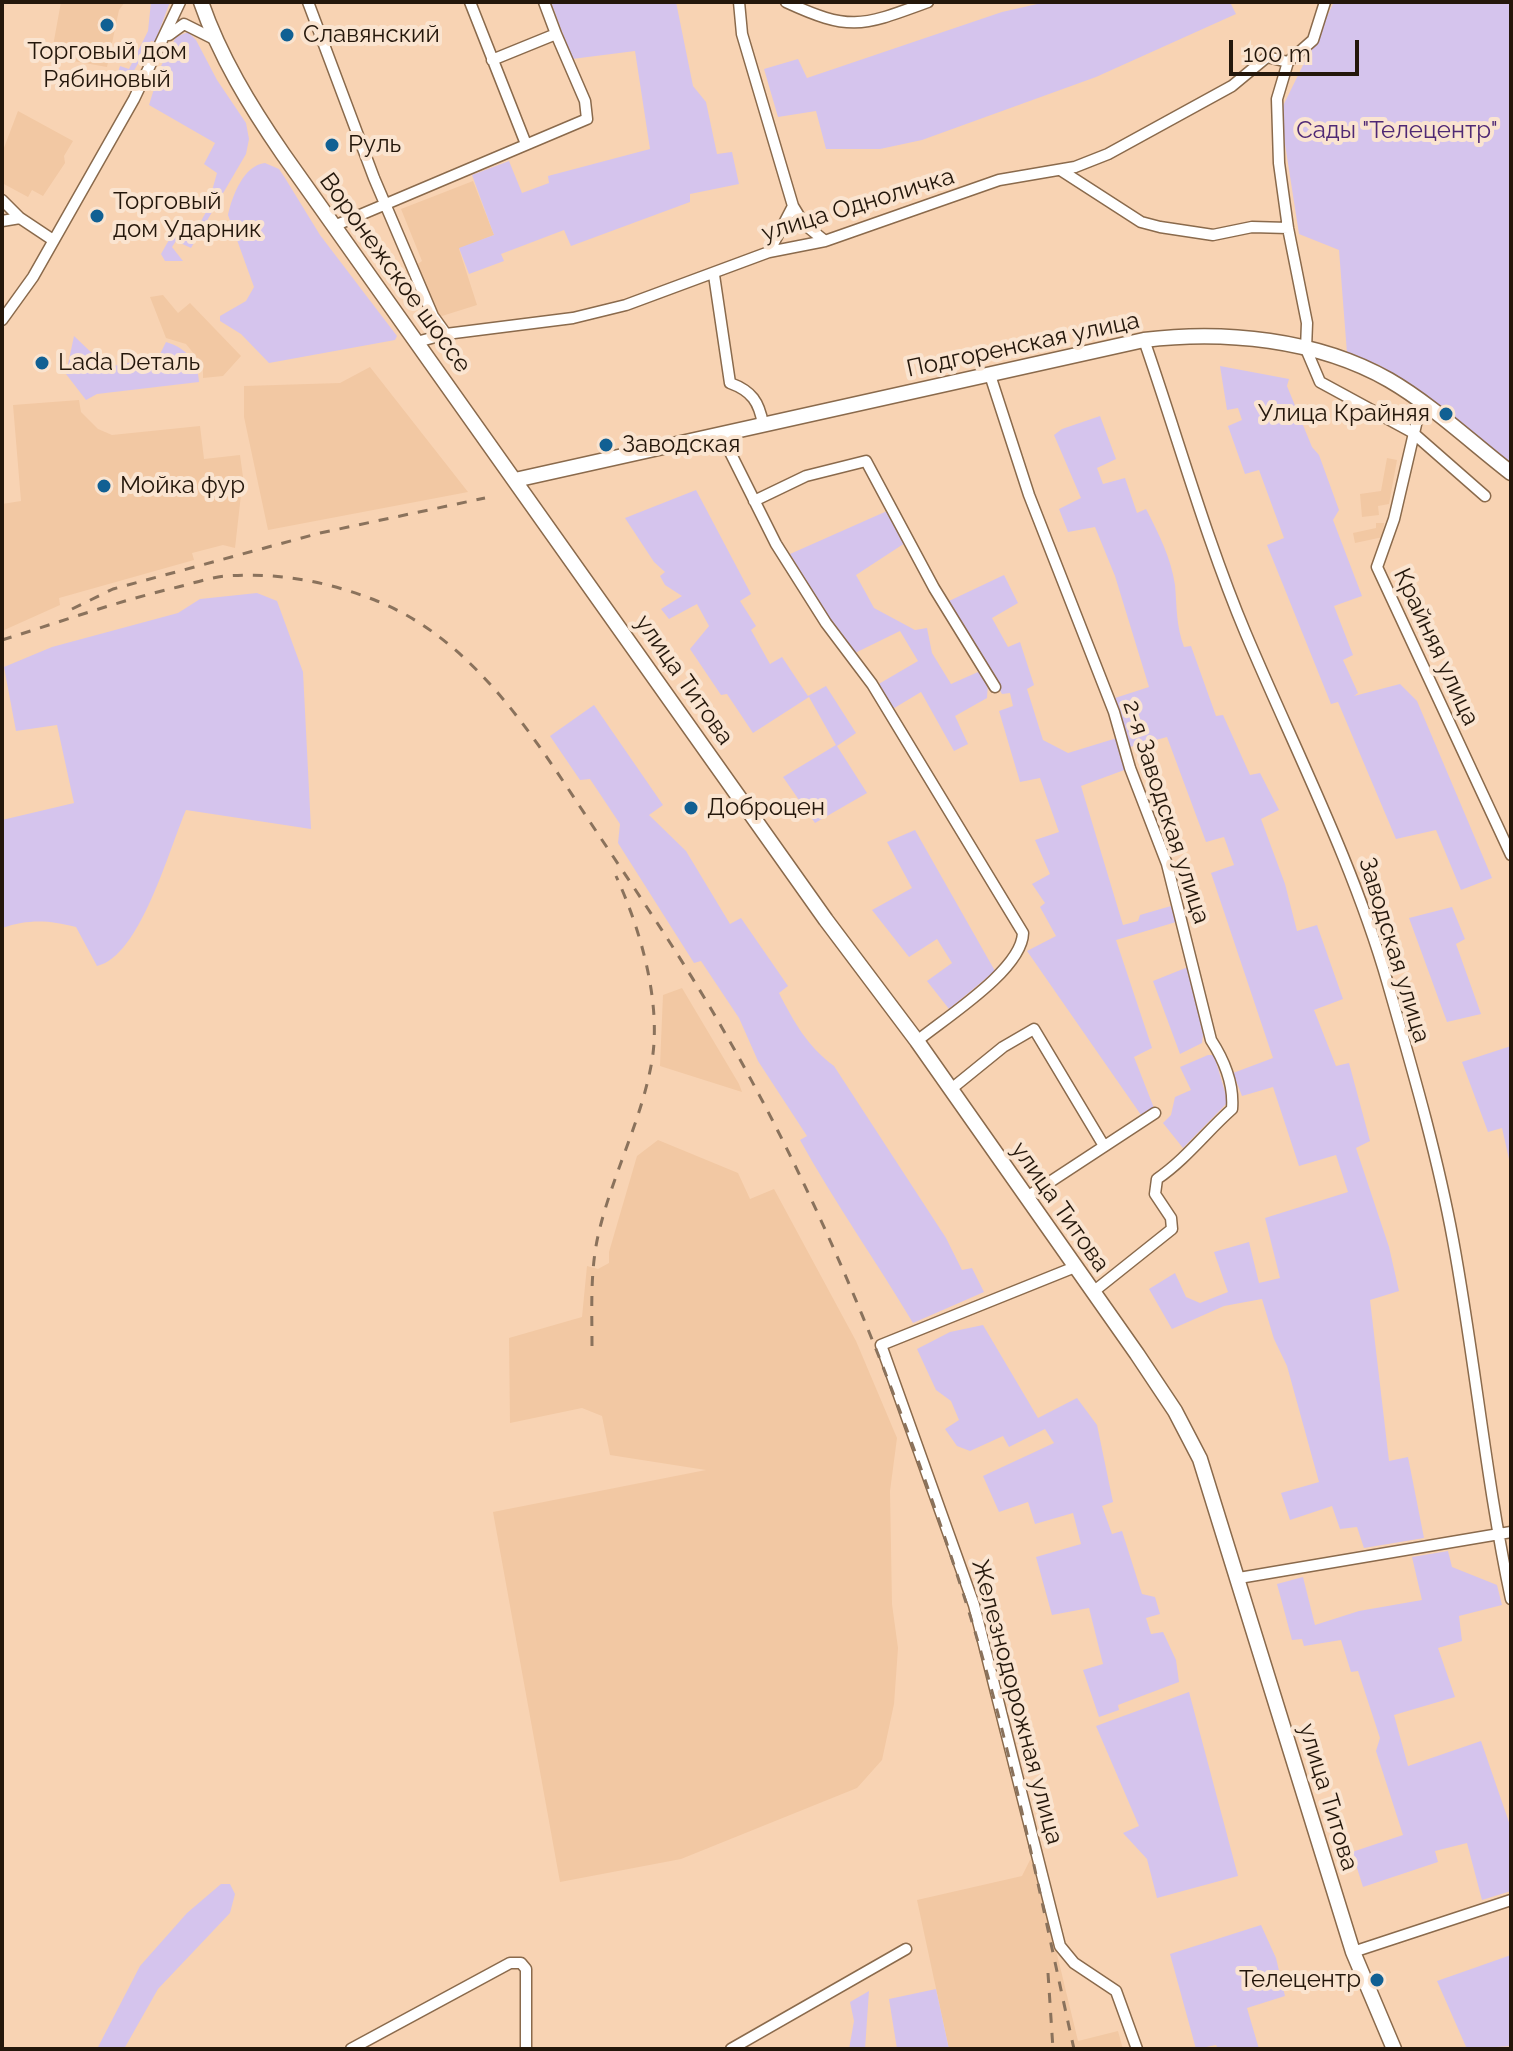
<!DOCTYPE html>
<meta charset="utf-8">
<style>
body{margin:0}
#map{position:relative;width:1513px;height:2051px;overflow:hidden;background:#f8d3b3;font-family:Raleway,sans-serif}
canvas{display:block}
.frame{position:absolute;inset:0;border:4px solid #24170b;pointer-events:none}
.scale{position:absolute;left:1229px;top:40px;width:130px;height:36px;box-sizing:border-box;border:4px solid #24170b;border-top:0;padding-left:10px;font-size:24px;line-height:28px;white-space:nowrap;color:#24170b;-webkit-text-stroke:6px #fae4d0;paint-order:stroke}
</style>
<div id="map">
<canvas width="1513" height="2051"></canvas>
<div class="frame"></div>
<div class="scale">100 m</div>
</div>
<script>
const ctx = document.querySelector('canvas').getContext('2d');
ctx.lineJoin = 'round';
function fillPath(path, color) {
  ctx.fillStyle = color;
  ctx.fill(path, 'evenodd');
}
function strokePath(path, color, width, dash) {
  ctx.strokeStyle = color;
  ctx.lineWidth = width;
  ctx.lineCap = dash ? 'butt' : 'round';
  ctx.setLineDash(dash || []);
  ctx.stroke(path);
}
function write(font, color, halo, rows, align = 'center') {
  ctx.font = font + ' Raleway,sans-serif';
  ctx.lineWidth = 8;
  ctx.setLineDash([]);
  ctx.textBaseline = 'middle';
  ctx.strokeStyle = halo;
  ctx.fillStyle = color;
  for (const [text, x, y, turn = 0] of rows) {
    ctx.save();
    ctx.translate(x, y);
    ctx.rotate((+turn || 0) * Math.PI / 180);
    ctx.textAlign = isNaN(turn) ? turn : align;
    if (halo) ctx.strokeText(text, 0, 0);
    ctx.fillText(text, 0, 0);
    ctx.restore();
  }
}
const built = new Path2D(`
 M61,2h64l-6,8 -12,57 -56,-10z
 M18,111l55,30 -9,15 1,7 -22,33 -11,-6 -4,7 -26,-14v-30z
 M473,181l21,54 -35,14 18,56 -35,11 -5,-1 -22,-49 7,-5 -21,-52z
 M163,295l15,18 12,-10 51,53 -18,20 -20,2v-13l-17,-21 -20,-6 -16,-41z
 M370,367l98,125 -200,38 -24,-113v-31l96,-3z
 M79,400l2,12 17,17 14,6 88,-9 4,33 36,-4 3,22 -8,71 -12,-3 -31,8 2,7 -135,38 1,7 -58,26v-127l19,-3 -8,-96z
 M1387,458l10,2 -8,44 -11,2 1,9 -17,2 -2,-23 21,-3z
 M1376,523h8l-1,14 -28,6 -2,-10 23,-5z
 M682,988l57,96 3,8 -82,-26 3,-71z
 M658,1140l80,33 12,26 24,-10 82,152 41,97 -7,53 2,113 6,44 -4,56 -12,56 -25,28 -176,71 -121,23 -67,-370 213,-42 -96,-15 -8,-39 -20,-8 -72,15 -1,-85 73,-21 5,-51 11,3 11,-6v-11l28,-96z
 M1034,1859l44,182 40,-10 5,18h-174l-32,-149 105,-24 8,-16z`);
const green = new Path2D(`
 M151,2h19l-15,40 -4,-1 -23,40h-6l-5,-6 3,-9 9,3 19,-38z
 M551,2h125l17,84 13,16 11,52 15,-2 7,32 -49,10v8l-119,44 -7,-16 -63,24 3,7 -35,13 -10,-26 35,-13 -22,-60 37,-14 13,32 27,-10 -1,-7 102,-27 -15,-98 -63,8z
 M1046,2h184l6,12 -140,63 -174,63 -42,9h-54l-10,-38 -38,6 -14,-48 34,-10 9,19 195,-66z
 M1334,2h177v464l-132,-101 -32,-12 -8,-103 -40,-16 -19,-122z
 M188,32l8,8 21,40 29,43 3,16 -3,15 -55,94 -15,-7 -4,6 11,14h-18l-4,-7 13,-23 16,10 16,-29 11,-39 -13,-9 11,-21 -66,-38 12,-39 15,-29z
 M265,163l14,6 6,9 35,57 77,101 -2,4 -126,23 -28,-29 -21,-13v-5l26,-15 8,-14 -26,-72c4,-19 16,-50 37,-52z
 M74,336l20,19 6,14 59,-13 7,-14c20,6 32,19 33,40l-102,12 -11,6 -20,-26z
 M1220,366l69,13 -2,7 25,61 7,8 20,55 -6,10 29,76 -28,10 19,49 -10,5 15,33 -4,3 46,-12 17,17 75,177 -31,12 -25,-60 -40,9 -58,-137 -7,2 -64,-159 17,-7 -25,-68 -14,4 -17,-48 14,-6 -4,-12 -11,2z
 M1100,416l16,43 -19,9 6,16 22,-6 12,35 9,-4c13,25 25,49 29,76 2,23 1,40 9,62l7,-1 25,70 7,-1 27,60 10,-2 19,37 -18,9 24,65 12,47 20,-6 26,74 -29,11 22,56 13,-3 21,78 -14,7 33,99 10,44 -29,9 19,161 19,-4 16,81 -60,10 -7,-21 -17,2 -8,-23 -42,14 -9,-27 38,-11 -32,-116 -13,-27 -12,-40 -38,7 -52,23 -23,-40 26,-16 11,24 14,6 28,-11 -14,-40 35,-10 10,41 21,-5 -15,-60 83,-26 -12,-37 -37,11 -26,-79 -31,9 -9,-23 40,-15 -62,-185 23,-8 -10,-28 -18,5 -39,-105 -37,10 -15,-49 34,-11 -34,-111 -20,-49 -27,5 -9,-23 22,-11 -27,-63 8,-6z
 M696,490l55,104 -11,7 16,25 -5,4 19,34 12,-7 26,39 18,-10 30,47 -19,13 30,47 -52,30 -32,-46 53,-32 -27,-48 -56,36 -26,-39 -6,1 -31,-46 19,-23 -12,-22 -28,15 -8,-10 21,-13 -17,-11 -5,-9 5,-4 -11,-10 -29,-44z
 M887,511l18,32 -49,32 18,33 41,22 12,-2 5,25 19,31 27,-12 10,12 -1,14 -32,18 13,28 -14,7 -33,-59 -30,18 -14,-25 41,-24 -18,-30 -45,22 -20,-24 -45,-75z
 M1004,575l14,28 -26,15 16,29 12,-5 14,43 -7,4 16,51 25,13 49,-15 10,31 -46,17 42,139 15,-4 2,-6 31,-9 5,16 -60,18 36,108 -18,9 20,51 -13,7 -114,-164 29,-15 -16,-29 5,-4 -13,-19 18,-10 -15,-34 24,-8 -19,-54 -20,4 -21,-71 14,-5 -3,-13 -8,1 -53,-93z
 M257,593l20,8 26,71 8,157 -125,-19c-17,39 -46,147 -89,156l-21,-39c-28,-7 -47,-8 -74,1v-108l72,-17 -17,-78 -41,6 -12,-64 48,-20 126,-34 22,-14z
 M594,705l69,100 -14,10 37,36 44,73 11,-6 47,68 -9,7c15,29 28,53 55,73l112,172 16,32 10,-2 12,24 -71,31c-37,-62 -78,-120 -113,-183l7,-4 -49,-75 -19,-43 -38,-57 -7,2 -76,-120 2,-19 -30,-45 -10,1 -30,-44z
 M915,830l80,141 -46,38 -22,-28 25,-18 -15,-24 -28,18 -37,-47 40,-22 -25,-46z
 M1452,907l13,32 -9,5 25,70 -34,8 -38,-104z
 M1188,967l15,67 -1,9 -22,11 -27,-73z
 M1511,1046v122l-9,-40 -14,4 -26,-70z
 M1208,1055h6l14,47 -45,46 -20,-25 8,-8 4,-18 16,-7 -11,-23z
 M983,1325l55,93 39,-20 20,27 16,77 -11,4 10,28 10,-3 20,63 13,3 5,17 -14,4 5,16 12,-2 13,28 3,22 -61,23 1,5 -20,7 -16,-47 20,-6 -14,-56 -37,7 -16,-58 45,-13 -8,-31 -38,11 -7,-22 -29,10 -16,-36 71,-33 -9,-14 -36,18 -6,-11 -33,15 -13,-5 -12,-17 14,-9 -8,-19 -15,-11 -19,-41 33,-17z
 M1448,1551l4,16 45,18 5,20 -43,11 3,25 -24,7 17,49 -61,18 14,51 73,-25 30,87v63l-29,9 -15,-57 -32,8 3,11 -75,25 -11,-35 51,-17 -27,-84 4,-13 -22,-67 -7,1 -10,-32 -37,6 -2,-7 -10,1 -15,-56 26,-7 12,48 44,-14 63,-11 -10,-43z
 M1189,1692l49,184 -81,22 -10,-39 -24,-26 16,-7 -43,-100z
 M221,1884h9l5,10 -5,19 -72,76 -34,60h-27l43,-83 47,-53z
 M1261,1925l15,33 9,38 -38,12 12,41h-41l-2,-4 -20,4 -26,-95z
 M1511,1955v91l-44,3 -30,-68z
 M936,1989l13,60h-52l-8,-50z
 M869,1991l-4,58h-16l5,-28 -4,-19z`);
const street = new Path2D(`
 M308,2l66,176 59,138 13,18
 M470,2l56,142
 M739,2l3,32 51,172 -24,46
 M786,2c65,30 76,24 142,0
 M1325,2l-12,38 -25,22 -11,37 2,64 9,65 19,95 -1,26 14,33 92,50 73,64
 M169,35l15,-11 30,15
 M492,60l64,-26 -12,-32
 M1062,171l79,51 19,5 53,8 39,-8 36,1
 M2,200l18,18 33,22
 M793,206l11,18 21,17
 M2,221l18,-3
 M334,226l253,-107 -2,-18 -29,-67
 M714,275l16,108c22,8 29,19 33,41
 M2,320l31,-43 101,-178 46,-97
 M1144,340c34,98 62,199 102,294 49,116 107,228 142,350 24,84 49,169 65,256 22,119 33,241 58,359
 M417,342l29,-8 127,-16 53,-13 143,-53 56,-11 174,-61 76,-13 33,-13 124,-68 35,-29 21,5
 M990,375l39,120 85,217 16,56 37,96 44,176c13,20 23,45 21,69 -26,23 -46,50 -75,70l-2,15 16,24 1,11 -79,63
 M1421,403l-27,116 -17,48 134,288
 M721,434l55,110 50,79 46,61 151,249c-1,37 -78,85 -106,108
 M754,501l52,-25 60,-15 68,127 61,99
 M950,1090l53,-43 31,-18 70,117
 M1027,1197l128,-84
 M1075,1267l-194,78 93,260 86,341 14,17 42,28 21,58
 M1239,1578l272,-46
 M1353,1952l158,-52
 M351,2049l159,-86h11l5,6v80
 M731,2049l175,-100`);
const secondary = new Path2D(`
 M201,2c19,55 49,104 82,152l543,766 91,121 220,313 38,57 25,48 153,493 41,97
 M515,480l629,-140c80,-10 173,-1 245,40 43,25 82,62 122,93`);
const rail = new Path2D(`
 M72,609l41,-20 207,-56 165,-35
 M2,640c58,-18 116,-39 176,-53 16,-4 33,-10 49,-11 51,-4 103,6 150,25 102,41 163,146 221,233 45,67 91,135 131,206 99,174 173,363 234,553 48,149 77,304 111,456
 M592,1346c0,-37 -2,-74 6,-110 13,-58 42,-112 53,-170 12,-59 -10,-136 -35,-190
 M1048,1973l5,76`);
const markers = [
 [107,25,8,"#116093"],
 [287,35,8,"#116093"],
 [332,145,8,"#116093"],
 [97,216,8,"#116093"],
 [42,363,8,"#116093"],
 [1446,414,8,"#116093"],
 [606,445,8,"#116093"],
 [104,486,8,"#116093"],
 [691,808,8,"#116093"],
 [1377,1980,8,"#116093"]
];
const poiNames = [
 ["Славянский",303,35],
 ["Торговый дом",107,52,"center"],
 ["Рябиновый",107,80,"center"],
 ["Руль",348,145],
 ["Торговый",113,202],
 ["дом Ударник",113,230],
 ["Lada Dеталь",58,363],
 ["Улица Крайняя",1430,414,"right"],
 ["Заводская",622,445],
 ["Мойка фур",120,486],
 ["Доброцен",707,808],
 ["Телецентр",1361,1980,"right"]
];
const parkNames = [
 ["Сады \"Телецентр\"",1397,131]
];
const streetNames = [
 ["улица Одноличка",858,205,-17],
 ["Воронежское шоссе",395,273,54],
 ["Подгоренская улица",1023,345,-12],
 ["Крайняя улица",1436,647,65],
 ["улица Титова",684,680,55],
 ["2-я Заводская улица",1166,812,72],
 ["Заводская улица",1394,950,73],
 ["улица Титова",1060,1207,55],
 ["Железнодорожная улица",1017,1702,75],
 ["улица Титова",1328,1797,73]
];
fillPath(built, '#f2c8a3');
fillPath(green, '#d5c4ed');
strokePath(street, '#8a6a4c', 13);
strokePath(secondary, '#8a6a4c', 17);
strokePath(street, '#fff', 10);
strokePath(secondary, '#fff', 14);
strokePath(rail, '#8a725c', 3, [10, 10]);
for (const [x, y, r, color] of markers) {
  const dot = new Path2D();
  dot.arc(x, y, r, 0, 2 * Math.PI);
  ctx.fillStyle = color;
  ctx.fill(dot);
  strokePath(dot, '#fae4d0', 3);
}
write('24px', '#24170b', '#fae4d0', poiNames, 'left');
write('24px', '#4e2874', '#fae4d0', parkNames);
write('24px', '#24170b', '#fae4d0', streetNames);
</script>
